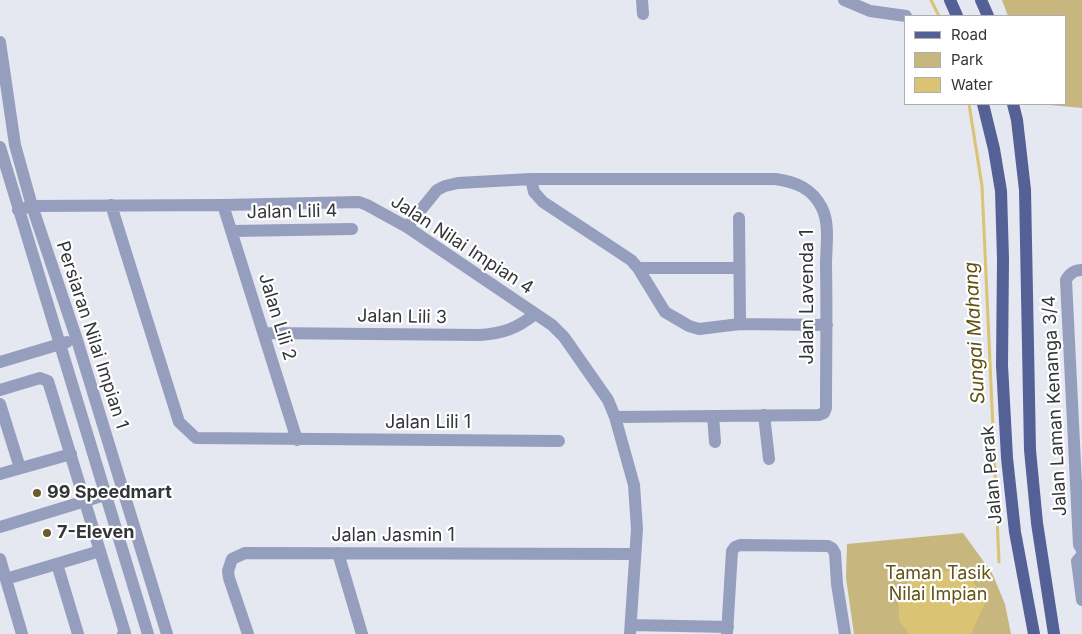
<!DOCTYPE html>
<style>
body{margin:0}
#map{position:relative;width:1082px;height:634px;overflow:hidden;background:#e5e7f1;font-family:Inter,sans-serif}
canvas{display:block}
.legend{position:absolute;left:904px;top:15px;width:162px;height:90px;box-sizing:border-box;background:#fff;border:1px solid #aeaeb0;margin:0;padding:6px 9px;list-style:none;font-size:15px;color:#343539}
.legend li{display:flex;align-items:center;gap:10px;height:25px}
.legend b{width:25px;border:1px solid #aeaeb0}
</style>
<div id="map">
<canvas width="1082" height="634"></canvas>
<ul class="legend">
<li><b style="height:6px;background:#546197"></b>Road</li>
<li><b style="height:14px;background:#c7b67d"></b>Park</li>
<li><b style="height:14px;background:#dac372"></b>Water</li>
</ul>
</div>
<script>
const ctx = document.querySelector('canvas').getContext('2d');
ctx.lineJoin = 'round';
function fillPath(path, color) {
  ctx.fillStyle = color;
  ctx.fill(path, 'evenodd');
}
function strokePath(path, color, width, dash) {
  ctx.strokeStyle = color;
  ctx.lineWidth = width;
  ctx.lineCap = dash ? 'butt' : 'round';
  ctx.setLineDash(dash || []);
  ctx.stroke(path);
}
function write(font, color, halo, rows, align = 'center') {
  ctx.font = font + ' Inter,sans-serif';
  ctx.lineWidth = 4.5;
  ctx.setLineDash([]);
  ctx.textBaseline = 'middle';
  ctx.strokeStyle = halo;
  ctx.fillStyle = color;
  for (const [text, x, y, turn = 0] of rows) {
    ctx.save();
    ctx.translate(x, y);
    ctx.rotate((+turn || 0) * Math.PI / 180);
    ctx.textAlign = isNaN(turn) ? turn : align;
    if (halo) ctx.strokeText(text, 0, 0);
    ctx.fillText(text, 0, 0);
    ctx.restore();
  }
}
const green = new Path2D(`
 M1002,0h80v108l-43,-4h27v-88h-58z
 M963,533l29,40 13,31 6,30h-157l-8,-56 1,-34z`);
const water = new Path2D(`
 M948,571l18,3 12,14 2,13h6l-15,33h-62l-10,-14 -1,-28 16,-16z`);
const stream = new Path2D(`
 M931,0l8,16
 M969,104l13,82 17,376`);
const minor = new Path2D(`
 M642,0l1,14
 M844,0l26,11 36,5
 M0,42l15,103 17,61 45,134 90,294
 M0,147l148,487
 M531,179l3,13 9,10 88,58 7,8 27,44 24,14 10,3 41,-5 87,1
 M111,205l68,217 17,16 363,3
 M223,205l74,235
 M18,210l14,-4 191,-1 136,-3 8,3 40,22 145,98 12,12 44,63 7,17 19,68 3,44 -7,105
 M739,218l1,106
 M407,227l30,-37 8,-4 13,-3 73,-4h244c21,3 37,9 47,29 8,16 4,39 4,57 1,48 0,95 0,143l-2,5 -5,2 -204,2
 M232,231l120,-2
 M638,268h101
 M1082,270c-8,0 -12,3 -16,10l13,265 3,5
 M264,333l216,2c24,-2 36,-6 55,-21
 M0,362l67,-20
 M0,390l40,-12 8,3 77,252 -2,1
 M0,404l20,64
 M764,415l5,44
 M713,416l2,26
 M0,474l71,-20
 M0,527l105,-32
 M338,553l24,81
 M1082,555l-5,6 5,39
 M0,559l22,75
 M57,564l21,70
 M6,579l94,-28
 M631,625l97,2
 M248,634l-19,-56 -1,-7 4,-12 13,-6 390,1
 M727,634l5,-83 3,-4 5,-2 88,1 4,2 3,5 2,31 8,50`);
const major = new Path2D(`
 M950,0l7,16
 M981,0l7,16
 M983,104l11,45 7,42 2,68 -1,106 5,93 8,74 19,102
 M1013,104l4,16 8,70 5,260 7,73 17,111`);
const markers = [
 [37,493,5,"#6a5c29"],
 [47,533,5,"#6a5c29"]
];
const streetNames = [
 ["Jalan Lili 4",292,212,-1],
 ["Jalan Nilai Impian 4",462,245,33],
 ["Jalan Lavenda 1",808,297,-90],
 ["Jalan Lili 2",277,317,73],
 ["Jalan Lili 3",402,317,1],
 ["Persiaran Nilai Impian 1",92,335,72],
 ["Jalan Laman Kenanga 3/4",1055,406,-93],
 ["Jalan Lili 1",428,423],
 ["Jalan Perak",992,475,-95],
 ["Jalan Jasmin 1",393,536]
];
const poiNames = [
 ["99 Speedmart",47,493],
 ["7-Eleven",57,533]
];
const parkNames = [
 ["Taman Tasik",938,574],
 ["Nilai Impian",938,595]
];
const waterNames = [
 ["Sungai Mahang",975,333,-93]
];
fillPath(green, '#c7b67d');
fillPath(water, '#dac372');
strokePath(stream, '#dac372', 3);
strokePath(minor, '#969ebe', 12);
strokePath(major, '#546197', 12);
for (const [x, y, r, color] of markers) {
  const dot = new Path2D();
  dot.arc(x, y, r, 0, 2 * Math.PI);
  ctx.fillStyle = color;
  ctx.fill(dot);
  strokePath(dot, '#fff', 2);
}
write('18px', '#343539', '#fff', streetNames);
write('bold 18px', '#343539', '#fff', poiNames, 'left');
write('18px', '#635315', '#fff', parkNames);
write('italic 19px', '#615112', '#fff', waterNames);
</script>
